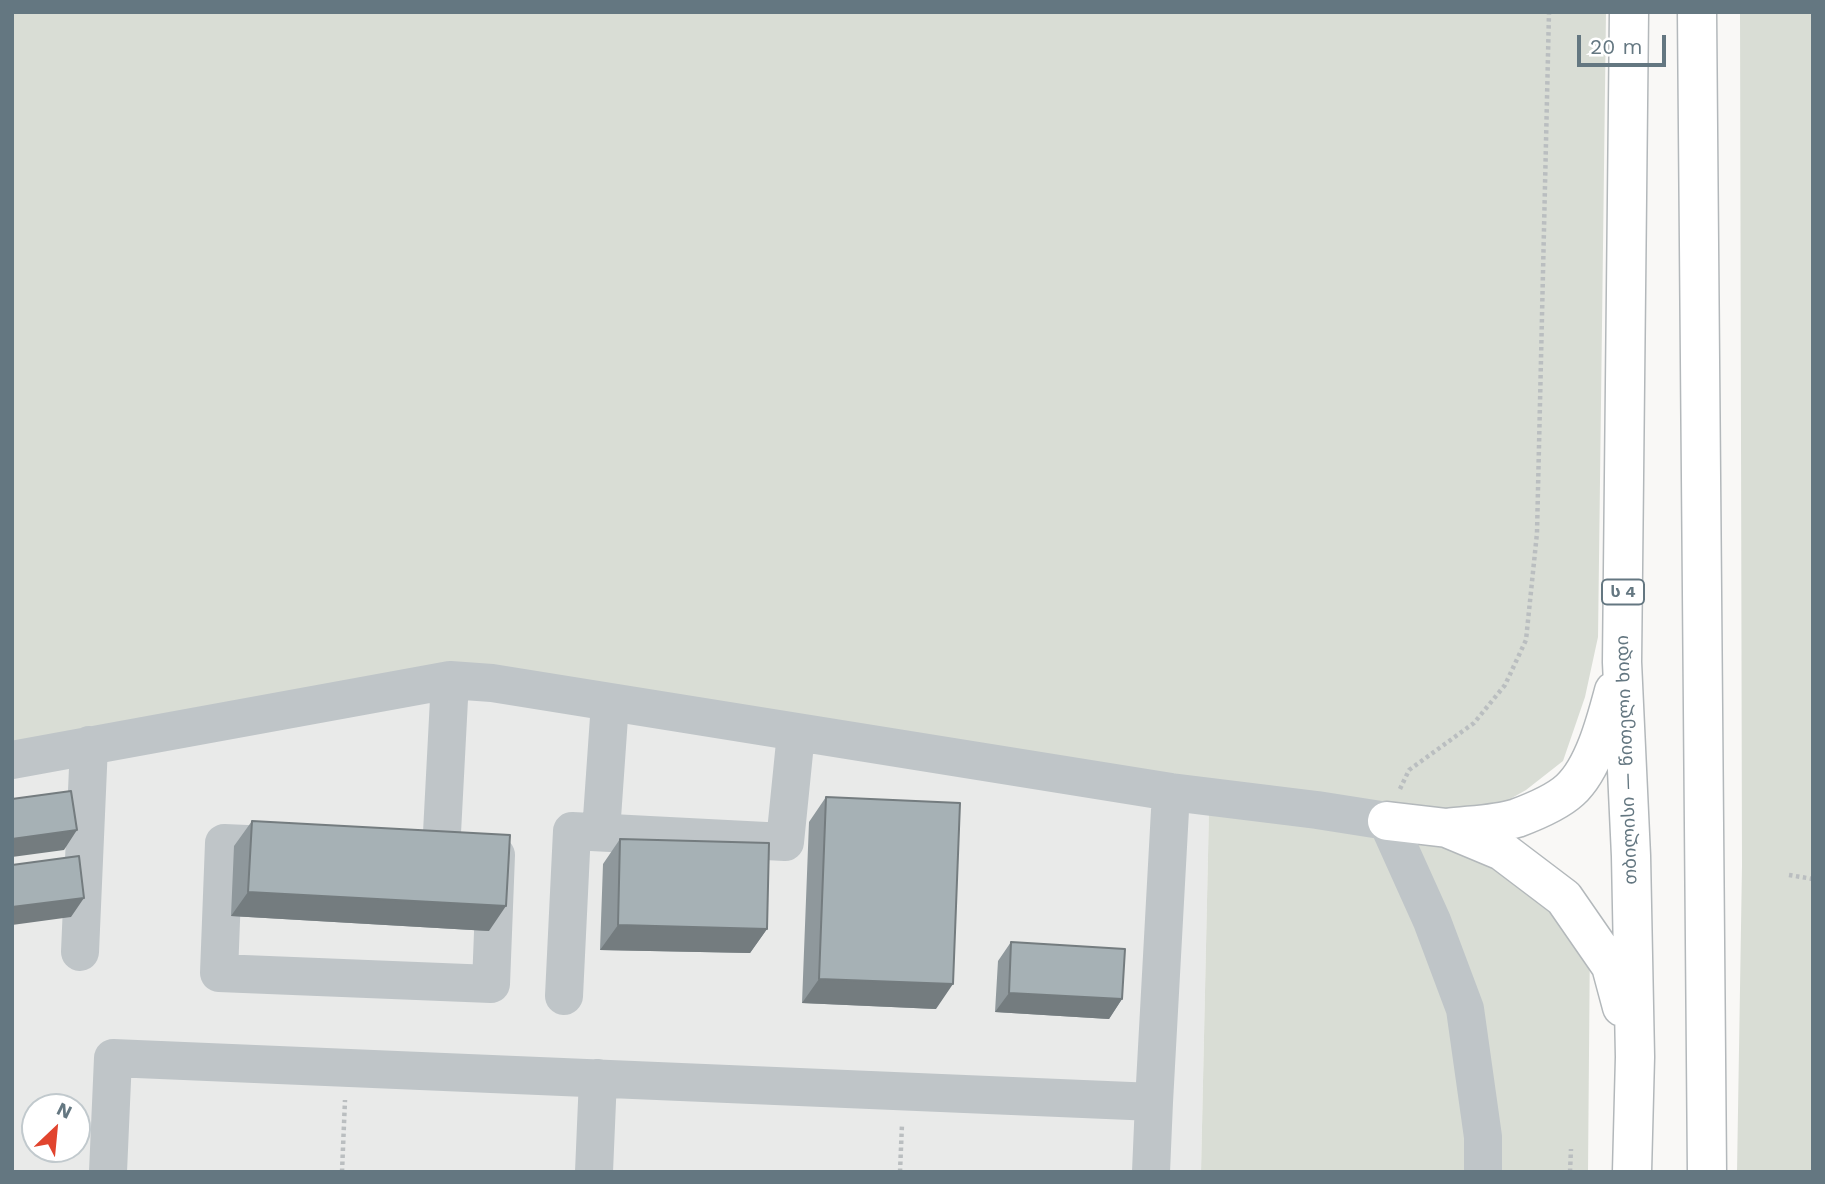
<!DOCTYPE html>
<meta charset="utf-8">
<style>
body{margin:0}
#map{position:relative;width:1825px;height:1184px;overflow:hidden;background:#f9f8f6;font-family:"Work Sans",sans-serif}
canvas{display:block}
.frame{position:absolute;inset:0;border:14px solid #647781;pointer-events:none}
.north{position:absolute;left:21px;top:1093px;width:70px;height:70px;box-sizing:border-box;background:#fff;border:2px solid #c1c9cd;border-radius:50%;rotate:26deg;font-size:19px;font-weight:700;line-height:28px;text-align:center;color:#647781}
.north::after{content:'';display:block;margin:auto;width:24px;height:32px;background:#e1442e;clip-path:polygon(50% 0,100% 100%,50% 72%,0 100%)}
.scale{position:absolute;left:1577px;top:35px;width:89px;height:32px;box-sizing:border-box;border:4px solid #647781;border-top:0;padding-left:9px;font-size:21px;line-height:24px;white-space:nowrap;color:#647781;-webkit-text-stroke:5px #fff;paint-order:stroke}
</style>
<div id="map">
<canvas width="1825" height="1184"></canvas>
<div class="frame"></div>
<div class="north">N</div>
<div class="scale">20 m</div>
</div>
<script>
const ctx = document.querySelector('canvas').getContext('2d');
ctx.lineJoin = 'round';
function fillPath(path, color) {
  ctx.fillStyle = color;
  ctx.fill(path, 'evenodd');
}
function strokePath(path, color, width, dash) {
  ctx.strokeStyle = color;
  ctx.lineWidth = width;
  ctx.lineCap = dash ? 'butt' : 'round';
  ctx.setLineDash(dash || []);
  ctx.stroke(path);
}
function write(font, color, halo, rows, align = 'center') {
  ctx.font = font + ' "Work Sans","Noto Sans Georgian",sans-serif';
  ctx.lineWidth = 7;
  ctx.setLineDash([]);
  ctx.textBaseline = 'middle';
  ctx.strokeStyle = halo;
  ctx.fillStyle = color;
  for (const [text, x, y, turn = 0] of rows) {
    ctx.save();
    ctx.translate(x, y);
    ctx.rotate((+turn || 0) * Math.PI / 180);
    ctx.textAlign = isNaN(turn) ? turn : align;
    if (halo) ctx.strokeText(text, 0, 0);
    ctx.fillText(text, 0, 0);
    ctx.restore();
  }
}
const built = new Path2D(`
 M446,688l763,122 -8,362h-1189v-405zM35,1107h42v42h-42z`);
const green = new Path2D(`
 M12,12h1594l-8,625 -13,60 -22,64 -37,29 -62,35 -1018,-154 -434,76z
 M1740,12h73v1160h-76l5,-306z
 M1209,810l238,18 143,107 -2,237h-387z`);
const path = new Path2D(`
 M1400,789l9,-19 65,-47 31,-38 21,-45 11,-107 12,-521
 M1789,875l24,4
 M342,1172l3,-72
 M900,1172l2,-48
 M1570,1172l1,-23`);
const minor = new Path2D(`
 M12,760l438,-80 42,3 679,109 146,18 70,11 45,100 33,88 18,128v35
 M601,832l9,-129
 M224,843l272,12 -5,129 -272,-11z
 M441,852l9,-172
 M80,952l9,-207
 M564,996l8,-165 213,11 11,-109
 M1154,1102l17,-310
 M108,1172l5,-114 1041,44 -3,70
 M594,1172l4,-94`);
const highway = new Path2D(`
 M1629,12l-7,650 9,194 4,201 -3,115
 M1697,12l10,1160
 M1614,691c-8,30 -20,77 -44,99 -13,12 -37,22 -53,28 -22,7 -48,7 -70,10l55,23 62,47 47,68 11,41
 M1387,821l60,7`);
const wall = new Path2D(`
 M826,797l110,212 -134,-6 7,-181z
 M252,821l237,110 -258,-15 3,-70z
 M620,839l147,90 -17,24 -150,-3 3,-86z
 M1011,942l111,57 -13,20 -114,-7 3,-51z`);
const shadedWall = new Path2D(`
 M77,830l-13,20 -52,7v-18z
 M248,892l258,14 -17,25 -258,-15z
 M84,898l-13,19 -59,8v-18z
 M618,925l149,4 -17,24 -150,-3z
 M819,979l134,5 -17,25 -134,-6z
 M1009,993l113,6 -13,20 -114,-7z`);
const building = new Path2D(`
 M71,791l6,39 -65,9v-40z
 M826,797l134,6 -7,181 -134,-5z
 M252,821l258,14 -4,71 -258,-14z
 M620,839l149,4 -2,86 -149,-4z
 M79,856l5,42 -72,9v-42z
 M1011,942l114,7 -3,50 -113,-6z`);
const shields = [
 [1623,592,42]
];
const shieldNames = [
 ["ს 4",1623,592]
];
const streetNames = [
 ["თბილისი — წითელი ხიდი",1627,760,-92]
];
fillPath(built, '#e9eae9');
fillPath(green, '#d9ddd5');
strokePath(highway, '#b3b8bb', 41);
strokePath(path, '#babec0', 4.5, [3.5, 3.5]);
strokePath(minor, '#bfc5c8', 38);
strokePath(highway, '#fff', 38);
fillPath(wall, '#8f989c');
fillPath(shadedWall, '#747c7f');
fillPath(building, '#a6b1b5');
strokePath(building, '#747c7f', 2);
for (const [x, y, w] of shields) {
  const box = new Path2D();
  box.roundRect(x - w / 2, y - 12.5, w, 25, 5);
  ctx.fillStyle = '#fff';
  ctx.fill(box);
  strokePath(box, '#647781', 2);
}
write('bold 16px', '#647781', null, shieldNames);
write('18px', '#647781', '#fff', streetNames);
</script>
